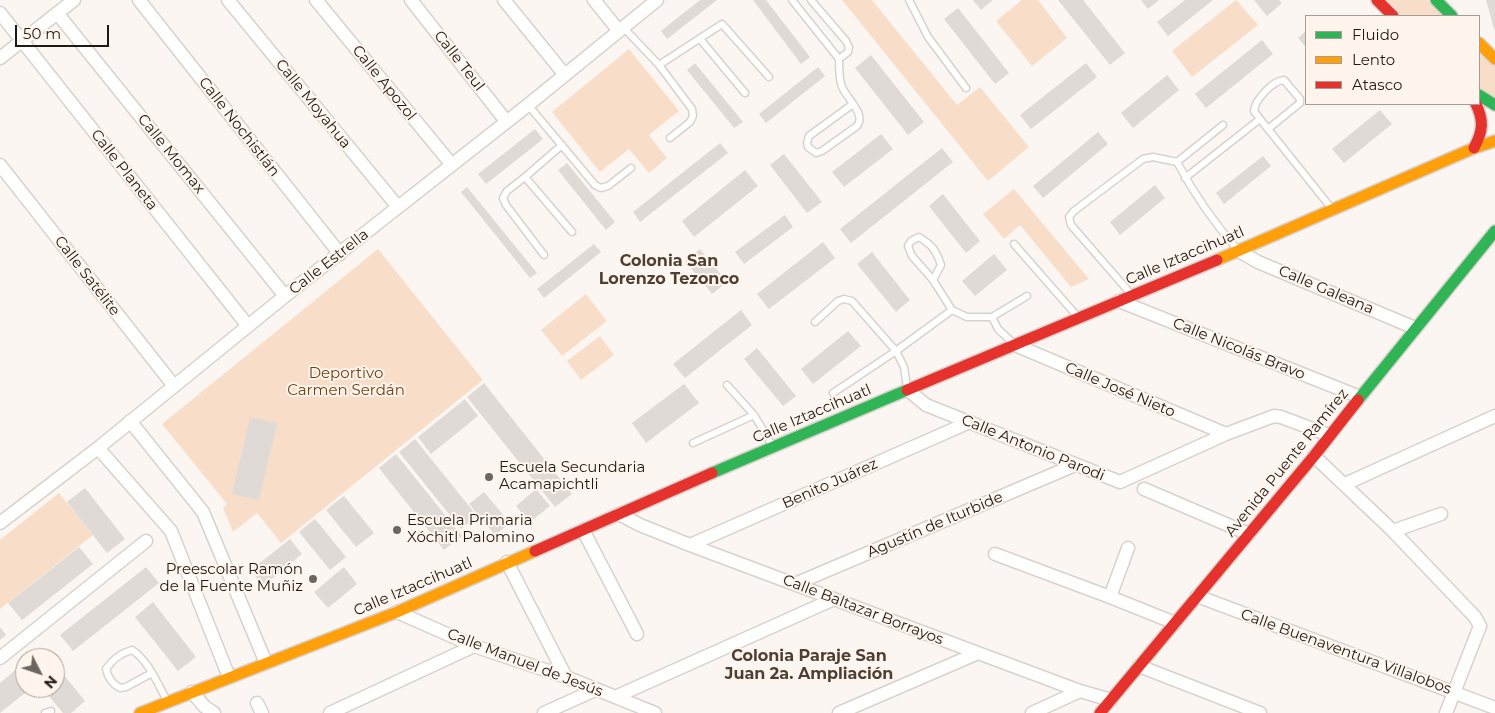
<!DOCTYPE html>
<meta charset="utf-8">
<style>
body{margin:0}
#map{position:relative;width:1495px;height:713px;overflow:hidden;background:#fbf6f1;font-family:Montserrat,sans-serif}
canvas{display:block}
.legend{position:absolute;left:1305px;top:15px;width:175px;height:90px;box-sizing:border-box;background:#fff5ed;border:1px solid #a59d97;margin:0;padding:6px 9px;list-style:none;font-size:15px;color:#1f1915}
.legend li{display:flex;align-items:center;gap:10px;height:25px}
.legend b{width:25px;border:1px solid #a59d97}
.north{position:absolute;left:15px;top:648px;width:50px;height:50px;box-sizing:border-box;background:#fff5ed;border:1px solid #a59d97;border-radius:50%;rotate:131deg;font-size:14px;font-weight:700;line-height:20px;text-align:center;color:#1f1915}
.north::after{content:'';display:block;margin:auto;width:18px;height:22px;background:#6c6662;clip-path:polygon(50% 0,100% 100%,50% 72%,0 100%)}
.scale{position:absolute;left:15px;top:25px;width:94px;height:22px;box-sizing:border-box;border:2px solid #1f1915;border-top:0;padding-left:6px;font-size:15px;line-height:18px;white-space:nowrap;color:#1f1915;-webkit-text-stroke:4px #fff5ed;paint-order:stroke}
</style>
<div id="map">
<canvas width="1495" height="713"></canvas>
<ul class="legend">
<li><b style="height:6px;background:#30b455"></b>Fluido</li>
<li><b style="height:6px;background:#ff9f0a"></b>Lento</li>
<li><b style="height:6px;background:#e5322d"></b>Atasco</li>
</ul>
<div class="north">N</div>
<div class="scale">50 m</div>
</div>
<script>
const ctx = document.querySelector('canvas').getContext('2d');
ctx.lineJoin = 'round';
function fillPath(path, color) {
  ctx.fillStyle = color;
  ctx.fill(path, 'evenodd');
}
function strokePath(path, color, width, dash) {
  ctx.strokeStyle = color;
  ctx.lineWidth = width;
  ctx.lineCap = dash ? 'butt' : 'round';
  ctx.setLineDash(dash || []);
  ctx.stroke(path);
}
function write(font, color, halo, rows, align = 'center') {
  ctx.font = font + ' Montserrat,sans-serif';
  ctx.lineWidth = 4;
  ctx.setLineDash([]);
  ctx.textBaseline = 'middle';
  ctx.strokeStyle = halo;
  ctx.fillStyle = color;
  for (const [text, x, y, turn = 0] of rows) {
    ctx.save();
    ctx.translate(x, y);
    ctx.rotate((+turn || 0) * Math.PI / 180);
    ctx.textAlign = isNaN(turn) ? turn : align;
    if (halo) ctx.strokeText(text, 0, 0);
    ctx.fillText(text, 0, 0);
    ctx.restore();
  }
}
const green = new Path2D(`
 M842,0h30l85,105 23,-18 49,60 -41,34z
 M1022,0h16l29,38 -35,28 -36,-45z
 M1236,0l22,25 -66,52 -20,-26z
 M1382,0h45l17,16h-46z
 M629,49l50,62 -30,24 18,23 -18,15 -20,-24 -29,23 -48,-60z
 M1479,50l16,16v40l-16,-12z
 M1014,189l75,90 -18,8 -51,-62 -16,14 -21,-25z
 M378,249l105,131 -202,163 -24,-30 -24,19 -10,-24 4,-4 -65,-80z
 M586,294l21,27 -45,35 -21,-26z
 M600,336l14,19 -33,25 -14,-19z
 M59,493l34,42 -93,74v-69z`);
const building = new Path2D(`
 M700,0h17l-50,39 -6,-8z
 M753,0h13l44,57 -9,7z
 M973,0h20l-12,10z
 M1058,0h25l42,53 -15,12z
 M1141,0h18l-11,9z
 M1185,0h28l-45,36 -11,-14z
 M1254,0h25l3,3 -15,13z
 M1486,0h9v29h-1z
 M958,8l51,65 -14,11 -51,-65z
 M1306,31v16l-8,-9z
 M1262,40l11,14 -67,54 -11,-14z
 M871,55l53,67 -16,13 -53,-67z
 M695,63l48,59 -9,6 -47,-58z
 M1086,63l11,14 -66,52 -11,-14z
 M818,67l7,9 -59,47 -7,-9z
 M1167,75l12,15 -46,38 -12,-15z
 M1380,110l12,14 -48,39 -12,-14z
 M535,129l8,10 -57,45 -8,-10z
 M1098,132l10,12 -65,54 -10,-12z
 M881,134l12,15 -49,38 -12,-15z
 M720,143l8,10 -88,69 -7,-10z
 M942,148l11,14 -102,81 -11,-14z
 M784,154l38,48 -15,11 -37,-48z
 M1263,156l8,10 -47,38 -8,-11z
 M567,163l48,59 -9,8 -48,-60z
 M745,170l13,16 -64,51 -12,-16z
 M1155,185l10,13 -45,37 -10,-13z
 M467,187l70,86 -7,5 -69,-86z
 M943,194l37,47 -14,12 -37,-47z
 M785,215l8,12 -49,37 -9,-12z
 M823,242l12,16 -66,51 -12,-15z
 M594,244l7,8 -57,46 -7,-9z
 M700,249l27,33 -15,12 -27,-33z
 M872,252l38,48 -14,12 -39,-48z
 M994,254l13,16 -32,26 -13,-15z
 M741,310l11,15 -67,53 -12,-14z
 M848,331l13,15 -48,38 -12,-15z
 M757,348l39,48 -13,10 -39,-47z
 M484,383l88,111 -17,13 -88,-110z
 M684,384l15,19 -53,40 -14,-20z
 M465,399l13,17 -47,38 -13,-17z
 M250,417l27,6 -18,77 -27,-6z
 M415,439l62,77 -16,13 -62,-77z
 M396,454l66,82 -18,14 -65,-82z
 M85,488l40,51 -18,14 -40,-51z
 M536,489l14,17 -20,16 -14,-16z
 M484,492l26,31 -15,12 -26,-31z
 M344,496l30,37 -18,14 -30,-37z
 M315,519l31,38 -16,13 -31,-38z
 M290,539l12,15 -39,32 -12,-16z
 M79,547l14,17 -71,56 -14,-17z
 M146,567l13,16 -86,68 -13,-16z
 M344,567l13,17 -29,24 -14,-16z
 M153,602l43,55 -18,14 -43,-54z
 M0,627l6,8 -6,5z
 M45,651l5,7h-13z
 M55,664l30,37 -14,12h-8l-21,-25h13z
 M19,667l6,7v14h6l-31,25v-30z`);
const lane = new Path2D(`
 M792,0l47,59
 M811,0l35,41 3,6 -1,5 -9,7c0,8 0,17 2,25 3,13 26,29 16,42l-35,25 -6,2 -8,-6 -1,-4 2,-7 44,-32
 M909,0l19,37 38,51
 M623,27l36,38 33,44 1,7 -3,6 -20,16
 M700,39l45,54
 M659,65l63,-41 47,53
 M528,105l67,80 6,3 7,-2 23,-18
 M1268,129l32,-26v-4l-16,-19c-12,1 -29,20 -30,31l6,8 72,90
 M562,145l-37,32 47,55
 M1177,162l46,-37
 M525,177l-18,14 -4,7 3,7 38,50
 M1185,178l75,-59
 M1014,244l63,72
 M1131,294l-60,-69 -2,-8 5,-6 69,-52 10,-2 24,5c17,32 37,61 61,88
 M952,310l15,7h25
 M815,322l23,-21 6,-2 8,2 44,50 8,16 3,20
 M1014,344l-16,-15 -6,-12 35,-21
 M727,385l27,30 18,30
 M833,393l63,-42 56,-41 -19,-30 8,-15c-5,-15 -9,-20 -22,-28l-8,4 -3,5 4,10 21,24
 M693,443l61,-28
 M152,673l-26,14 -6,1c-8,-4 -12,-10 -14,-19 6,-9 15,-16 26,-19 16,10 26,34 35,51
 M45,713l6,-2`);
const street = new Path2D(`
 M139,0l201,254
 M228,0l170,207
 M316,0l136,165
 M411,0l95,121
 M504,0l61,75
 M594,0l25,31
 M0,13l248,313
 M57,13l228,283
 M0,58l74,-58
 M0,165l174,221
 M1239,251l19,11 157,66
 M1119,301l241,96
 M1015,345l211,89
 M908,390l18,15 194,77 106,-48 48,-18 7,1 48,18
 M130,421l73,91 63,151
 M98,448l73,83 58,146
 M1314,456l79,75 82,86 5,9 -34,87
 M1345,484l150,-68
 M1144,489l105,45
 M619,514l21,11 50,20 288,108 102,38 31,9
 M0,523l98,-75 187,-152 243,-191 129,-105
 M583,530l54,104
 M1393,531l48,-17
 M690,545l280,-123
 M995,554l115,43 65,26
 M507,562l59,115
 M795,584l280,-119
 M1197,596l298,112
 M1110,597l18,-49
 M397,612l77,34 92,31 89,36
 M0,658l146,-117
 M1139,666l121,47
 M192,692l13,15 9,6
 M615,697l219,-98
 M257,703l5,10
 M330,713l144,-67
 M544,713l51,-23
 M839,713l139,-60
 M1032,713l48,-22`);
const fast = new Path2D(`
 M1436,0l16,16
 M1479,95l16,10
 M1358,400l137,-169
 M712,473l195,-83`);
const slow = new Path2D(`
 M1479,43l16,16
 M1217,260l257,-112 21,-7
 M140,713l257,-101 138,-61`);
const jam = new Path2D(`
 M1377,0l16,16
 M1474,148c9,-17 10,-27 2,-44
 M907,390l310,-130
 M535,551l177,-78
 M1100,713l214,-257 44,-56`);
const markers = [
 [489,477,5,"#6c6662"],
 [397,530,5,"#6c6662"],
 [313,579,5,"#6c6662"]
];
const streetNames = [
 ["Calle Teul",459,61,52],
 ["Calle Apozol",384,83,51],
 ["Calle Moyahua",313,104,51],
 ["Calle Nochistlán",239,127,52],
 ["Calle Momax",171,154,51],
 ["Calle Planeta",124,170,52],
 ["Calle Iztaccihuatl",1185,256,-23],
 ["Calle Estrella",329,262,-38],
 ["Calle Satélite",87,276,52],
 ["Calle Galeana",1326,290,23],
 ["Calle Nicolás Bravo",1239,349,22],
 ["Calle José Nieto",1120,390,23],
 ["Calle Iztaccihuatl",812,414,-23],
 ["Calle Antonio Parodi",1033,448,22],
 ["Avenida Puente Ramírez",1287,463,-51],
 ["Benito Juárez",830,484,-24],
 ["Agustín de Iturbide",935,525,-23],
 ["Calle Iztaccihuatl",413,587,-23],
 ["Calle Baltazar Borrayos",863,610,21],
 ["Calle Buenaventura Villalobos",1346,652,20],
 ["Calle Manuel de Jesús",525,663,21]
];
const parkNames = [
 ["Deportivo",346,374],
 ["Carmen Serdán",346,391]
];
const poiNames = [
 ["Escuela Secundaria",499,468],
 ["Acamapichtli",499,485],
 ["Escuela Primaria",407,521],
 ["Xóchitl Palomino",407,538],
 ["Preescolar Ramón",303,570,"right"],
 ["de la Fuente Muñiz",303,587,"right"]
];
const neighbourhoodNames = [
 ["Colonia San",669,261],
 ["Lorenzo Tezonco",669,279],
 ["Colonia Paraje San",809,656],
 ["Juan 2a. Ampliación",809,674]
];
fillPath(green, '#f8dec9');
fillPath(building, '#e0dad6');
strokePath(lane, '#d8d2ce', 9);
strokePath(street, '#d8d2ce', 15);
strokePath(fast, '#d8d2ce', 14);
strokePath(slow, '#d8d2ce', 14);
strokePath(jam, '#d8d2ce', 14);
strokePath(lane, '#fefefd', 6);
strokePath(street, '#fefefd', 12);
strokePath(fast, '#30b455', 11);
strokePath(slow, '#ff9f0a', 11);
strokePath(jam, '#e5322d', 11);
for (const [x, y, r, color] of markers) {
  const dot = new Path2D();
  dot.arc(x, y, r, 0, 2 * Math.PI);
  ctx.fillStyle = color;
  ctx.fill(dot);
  strokePath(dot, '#fff5ed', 2);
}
write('15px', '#1f1915', '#fff5ed', streetNames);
write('15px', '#6f4113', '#fff5ed', parkNames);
write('15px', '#1f1915', '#fff5ed', poiNames, 'left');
write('bold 16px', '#4c3f34', '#fff5ed', neighbourhoodNames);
</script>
